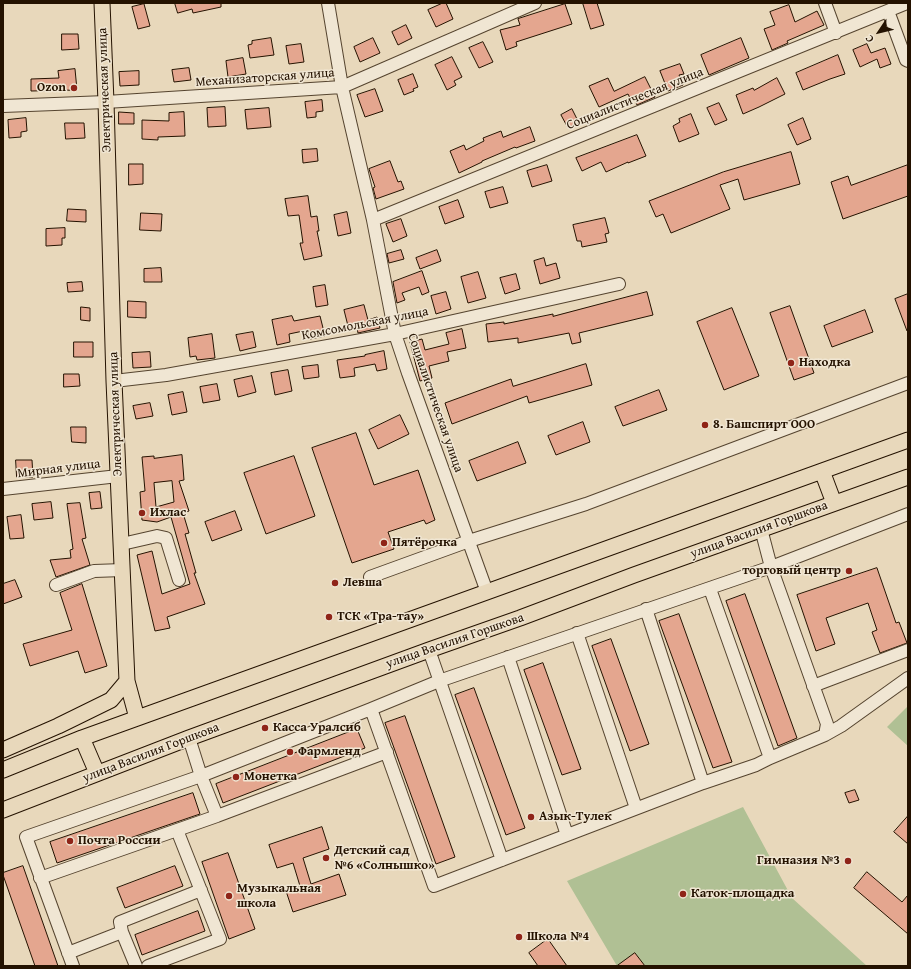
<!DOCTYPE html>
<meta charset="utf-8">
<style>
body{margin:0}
#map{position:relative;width:911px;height:969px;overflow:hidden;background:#e8d8bb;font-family:"Gentium Book Plus",serif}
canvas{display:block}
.frame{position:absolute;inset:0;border:4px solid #241200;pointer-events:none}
.north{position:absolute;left:859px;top:12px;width:40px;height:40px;-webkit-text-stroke:3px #f0e6d3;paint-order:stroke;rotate:235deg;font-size:11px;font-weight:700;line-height:16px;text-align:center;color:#241200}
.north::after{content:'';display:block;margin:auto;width:14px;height:18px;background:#241200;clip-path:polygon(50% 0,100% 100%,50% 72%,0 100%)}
</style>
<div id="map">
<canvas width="911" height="969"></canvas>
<div class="frame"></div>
<div class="north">С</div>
</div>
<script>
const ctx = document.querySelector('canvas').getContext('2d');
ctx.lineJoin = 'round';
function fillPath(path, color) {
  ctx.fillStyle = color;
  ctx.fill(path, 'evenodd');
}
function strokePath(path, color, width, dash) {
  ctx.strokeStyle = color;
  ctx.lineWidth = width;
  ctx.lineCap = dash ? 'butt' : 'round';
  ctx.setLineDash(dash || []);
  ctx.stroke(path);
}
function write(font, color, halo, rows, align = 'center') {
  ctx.font = font + ' "Gentium Book Plus",serif';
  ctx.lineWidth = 3;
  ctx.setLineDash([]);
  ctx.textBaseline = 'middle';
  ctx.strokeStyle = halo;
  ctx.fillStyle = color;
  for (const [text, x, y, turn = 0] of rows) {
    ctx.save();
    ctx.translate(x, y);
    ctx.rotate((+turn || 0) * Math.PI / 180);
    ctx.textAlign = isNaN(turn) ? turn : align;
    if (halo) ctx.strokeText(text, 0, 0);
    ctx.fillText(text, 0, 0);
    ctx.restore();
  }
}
const green = new Path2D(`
 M908,706v40l-21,-19z
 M743,807l49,91 75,68h-250l-50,-85z`);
const building = new Path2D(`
 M175,3h46v4l-28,6 -1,-4 -14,4z
 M443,3h3l7,16 -17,8 -8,-17z
 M583,3h14l7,22 -13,4z
 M144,4l6,22 -12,3 -6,-22z
 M565,4l7,20 -56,18 1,4 -11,4 -6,-20 20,-5 -2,-6z
 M789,5l6,17 22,-11 7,14 -37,16 1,2 -16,7 -8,-21 11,-4 -5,-13z
 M406,25l6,13 -14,7 -6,-13z
 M62,34h16l1,15 -17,1z
 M271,38l3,17 -24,3 -2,-13 4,-1v-3z
 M373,38l7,15 -20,9 -6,-15z
 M741,38l8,20 -40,17 -8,-20z
 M483,42l10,20 -14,6 -10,-20z
 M301,44l3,18 -15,2 -3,-18z
 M867,44l4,9 14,-5 6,16 -11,4 -3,-9 -17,8 -7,-17z
 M838,55l7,19 -15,5 -27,11 -7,-17z
 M452,57l10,20 -8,4 2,4 -9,5 -12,-25z
 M243,58l3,16 -18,3 -2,-16z
 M680,64l4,10 -5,1 4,10 -15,6 -8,-20z
 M189,68l2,12 -17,2 -2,-12z
 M75,69l2,21 -46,1v-12l28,-1 -1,-7z
 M139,71v14l-19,1 -1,-14z
 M413,74l5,13 -5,2 1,2 -10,4 -6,-15z
 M645,77l10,20 -18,8 -3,-7 -3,2 -3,-6 -29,13 -10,-21 19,-8 6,13z
 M777,78l8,16 -26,13 -16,7 -7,-19 17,-7 1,2z
 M375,89l8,22 -18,6 -8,-22z
 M322,100l1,11 -7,1v5l-9,1 -2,-16z
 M719,103l8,17 -12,5 -8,-17z
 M225,107l1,19 -18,1 -1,-19z
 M269,108l2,19 -24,2 -2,-19z
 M572,109l7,14 -11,5 -7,-13z
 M119,112l15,1v11h-15z
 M184,112l1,24 -27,1v3l-16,-1v-19l27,1v-8z
 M691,114l8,20 -20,8 -6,-16 7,-4 -1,-3z
 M26,118l1,13 -6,1v5l-12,1 -1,-18z
 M803,118l8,21 -14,6 -9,-20z
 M65,123h19l1,15 -19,1z
 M530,127l5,14 -19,7 -1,-1 -33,14v1l-23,11 -9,-22 14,-6 2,5 18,-9 -1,-3 18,-7 2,6z
 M637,135l9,21 -18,7v-1l-22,10 -5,-10 -19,9 -6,-13z
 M317,149l1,12 -15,2 -1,-13z
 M791,152l9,32 -56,16 -6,-21 -18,6 10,24 -59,24 -8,-19 -7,3 -7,-16 74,-29z
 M390,161l8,21 3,-1 3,8 -28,10 -3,-11 2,-1 -6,-18z
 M129,164h14v20l-14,1z
 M547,165l5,16 -20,6 -5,-16z
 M908,165v31l-65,23 -12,-37 17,-6 3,9z
 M503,187l5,16 -18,5 -5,-16z
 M308,196l3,21 6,-1 2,15h-2l5,25 -18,4 -4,-17h3l-4,-28 -11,1 -3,-17z
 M458,200l6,17 -19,7 -6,-17z
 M68,209l18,1v12l-19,-1z
 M347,212l4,21 -13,3 -4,-21z
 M141,213l21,1 -1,17 -21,-1z
 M605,218l4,15 -4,1 2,8 -25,5 -1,-6h-4l-4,-16z
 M401,219l6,17 -14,6 -7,-18z
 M65,228v10h-3v7l-16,1v-17z
 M401,250l3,9 -15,4 -2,-9z
 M437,250l4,11 -21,8 -4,-11z
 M544,258l2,8 10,-3 4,15 -20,6 -6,-23z
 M161,268l1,14h-18v-13z
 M422,271l7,21 -7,3 -3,-8 -17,6 3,7 -8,3 -4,-21z
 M478,272l8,26 -18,5 -7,-26z
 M516,274l4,15 -15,5 -5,-16z
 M82,282l1,9 -15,1 -1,-9z
 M325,285l3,20 -12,2 -3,-20z
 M446,292l5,17 -15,5 -5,-18z
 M647,292l6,23 -74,18 2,9 -9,2 -3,-11 -51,10v-5l-30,4 -2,-18 18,-2v2l49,-10v2z
 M908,294v37h-1l-12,-32z
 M128,301l18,1v16l-18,-1z
 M364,305l4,15 9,-3 3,11 -22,5 -1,-5 -8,2 -5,-20z
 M790,306l24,67 -20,7 -24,-67z
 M81,307l9,1v13l-9,-1z
 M732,308l27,68 -35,14 -27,-68z
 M865,310l8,22 -41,15 -8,-21z
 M292,316l2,5 26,-5 5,20 -15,3 -2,-9 -19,4 1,8 -13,3 -5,-25z
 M462,329l4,19 -19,4 2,9 -20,5 3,12 -12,3 -10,-39 12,-3 3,11 24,-6 -3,-11z
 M253,332l3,15 -16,4 -4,-16z
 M212,334l3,24 -18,2 -1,-4 -6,1 -2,-19z
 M74,342h19v15h-19z
 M384,351l3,18 -10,2 -2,-7 -21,4 1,8 -15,2 -3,-18 28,-4v-1z
 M150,352l1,15 -18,1 -1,-15z
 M586,364l6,21 -63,18 -2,-7 -75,28 -7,-21 66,-24 2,7z
 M318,365l1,12 -15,2 -2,-12z
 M288,370l4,21 -17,4 -4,-22z
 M64,374h15l1,12 -16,1z
 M252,376l4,16 -18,5 -4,-17z
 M217,384l3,16 -17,3 -3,-16z
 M659,390l8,20 -44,16 -8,-19z
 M183,392l4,20 -15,3 -4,-20z
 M150,403l3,13 -17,3 -3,-13z
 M400,415l9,19 -31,15 -9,-19z
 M583,422l7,20 -34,13 -8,-19z
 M71,427h15v16l-14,-1z
 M356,433l18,52 44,-15 17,50 -9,4 -2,-4 -36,12 6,17 -42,14 -40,-115z
 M518,442l8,21 -49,18 -8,-20z
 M182,455l2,25 -5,1 10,30 -6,2 6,20 -4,1 11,39h-2l11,31 -38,13 3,11 -15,3 -18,-76 15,-4 10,43 28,-10 -19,-67 -14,5 -15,-2 -2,-28 5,-1 -3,-34 12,-1v2zM172,481l2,21 -18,5 -2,-24z
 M294,456l21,60 -49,18 -22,-61z
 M16,460h16l1,17h-16z
 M100,492l2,16 -11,1 -2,-16z
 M51,502l2,16 -19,2 -2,-16z
 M80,503l6,35 -4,1 8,26 -34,12 -6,-17 21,-2 -1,-8 3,-1 -6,-45z
 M235,511l7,19 -30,11 -7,-19z
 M21,515l3,23 -14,1 -3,-22z
 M877,568l19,55 3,-1 8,21 -27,10 -8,-21 5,-2 -9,-27 -42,15 9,26 -19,7 -19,-56z
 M15,580l7,17 -19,7v-20z
 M82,584l25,82 -22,7 -7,-22 -48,15 -7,-22 49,-14 -12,-37z
 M745,594l52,144 -19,8 -52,-145z
 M679,614l53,148 -19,6 -54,-147z
 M611,639l38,105 -19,7 -38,-105z
 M543,663l38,106 -19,6 -38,-105z
 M474,688l51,140 -19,7 -51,-140z
 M405,716l50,141 -19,7 -51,-141z
 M357,729l8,19 -142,55 -7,-19z
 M855,790l4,10 -10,3 -4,-10z
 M193,793l7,21 -143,49 -7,-21z
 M908,816v28l-14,-12z
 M322,827l7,22 -26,9 8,26 28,-10 7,21 -53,17 -7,-21 14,-5 -7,-23 -16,5 -8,-23z
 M228,853l27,76 -26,10 -27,-77z
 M23,866l35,100h-23l-32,-91v-2z
 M175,866l8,20 -58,22 -8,-20z
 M867,872l35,30 6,-7v39l-54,-46z
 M198,911l7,20 -63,24 -7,-20z
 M548,939l19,27h-29l-9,-13z
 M635,953l10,13h-28z`);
const minor = new Path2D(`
 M328,3l14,84 31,133 22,114 13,39 79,219
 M825,3l11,30
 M888,11l18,49 2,1
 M3,106l103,-4 236,-15 193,-84
 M373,220l534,-217
 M114,381l52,-6 229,-41 224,-50
 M3,489l115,-13
 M122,544l35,-8 9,2 13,42
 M370,577l99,-36 117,-37 322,-121
 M56,585l38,-14 29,-1
 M710,589l60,169
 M646,609l57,174 53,-18 14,-7 55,-23 2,-11 -56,-157 -10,-38
 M577,633l59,175
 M429,650l73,210
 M508,657l59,178
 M813,686l95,-36
 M825,735l16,-9 67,-48
 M703,783l-269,103 -63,-177 68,-28 332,-114 137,-53
 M217,816l170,-64
 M40,878l177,-62 -16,-40 170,-67
 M122,932l-2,-10 81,-32
 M68,953l54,-21 14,34
 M73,966l-47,-129 175,-61 -12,-38
 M148,966l72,-27 -43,-109`);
const major = new Path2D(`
 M822,471l12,32
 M127,681l10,37
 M82,738l15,35
 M3,750l55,-24 53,-26 16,-19 -13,-300 -8,-279 -4,-99
 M3,770l79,-32 826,-298
 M3,810l186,-72 240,-88 91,-32 114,-43 274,-98`);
const markers = [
 [74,88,4,"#8f2418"],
 [791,363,4,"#8f2418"],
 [705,425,4,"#8f2418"],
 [142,513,4,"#8f2418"],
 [384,543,4,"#8f2418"],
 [849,571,4,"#8f2418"],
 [335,583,4,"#8f2418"],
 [329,617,4,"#8f2418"],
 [265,728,4,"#8f2418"],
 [290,752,4,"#8f2418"],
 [236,777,4,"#8f2418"],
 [531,817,4,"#8f2418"],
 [70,841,4,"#8f2418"],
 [326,858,4,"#8f2418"],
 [848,861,4,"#8f2418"],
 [683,894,4,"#8f2418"],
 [229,896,4,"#8f2418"],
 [519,937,4,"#8f2418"]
];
const streetNames = [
 ["Механизаторская улица",265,78,-4],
 ["Электрическая улица",105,90,-92],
 ["Социалистическая улица",635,99,-22],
 ["Комсомольская улица",365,324,-11],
 ["Социалистическая улица",435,403,71],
 ["Электрическая улица",116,414,-92],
 ["Мирная улица",59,469,-7],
 ["улица Василия Горшкова",759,530,-20],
 ["улица Василия Горшкова",455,641,-19],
 ["улица Василия Горшкова",151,753,-21]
];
const poiNames = [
 ["Ozon",66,88,"right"],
 ["Находка",799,363],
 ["8. Башспирт ООО",713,425],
 ["Ихлас",150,513],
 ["Пятёрочка",392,543],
 ["торговый центр",841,571,"right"],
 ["Левша",343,583],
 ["ТСК «Тра-тау»",337,617],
 ["Касса Уралсиб",273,728],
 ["Фармленд",298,752],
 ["Монетка",244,777],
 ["Азык-Тулек",539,817],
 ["Почта России",78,841],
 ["Детский сад",334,851],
 ["№6 «Солнышко»",334,866],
 ["Гимназия №3",840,861,"right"],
 ["Музыкальная",237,889],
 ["школа",237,904],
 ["Каток-площадка",691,894],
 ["Школа №4",527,937]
];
fillPath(green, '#b0c094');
fillPath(building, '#e4a68f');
strokePath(building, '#241200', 1);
strokePath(minor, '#55442f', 14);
strokePath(major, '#241200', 17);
strokePath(minor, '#f0e6d3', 12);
strokePath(major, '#e8d8bb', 15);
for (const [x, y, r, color] of markers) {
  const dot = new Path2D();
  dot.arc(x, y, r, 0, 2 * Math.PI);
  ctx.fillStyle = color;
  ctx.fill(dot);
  strokePath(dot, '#f0e6d3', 1.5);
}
write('13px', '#241200', '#f0e6d3', streetNames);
write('bold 13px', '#241200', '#f0e6d3', poiNames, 'left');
</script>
